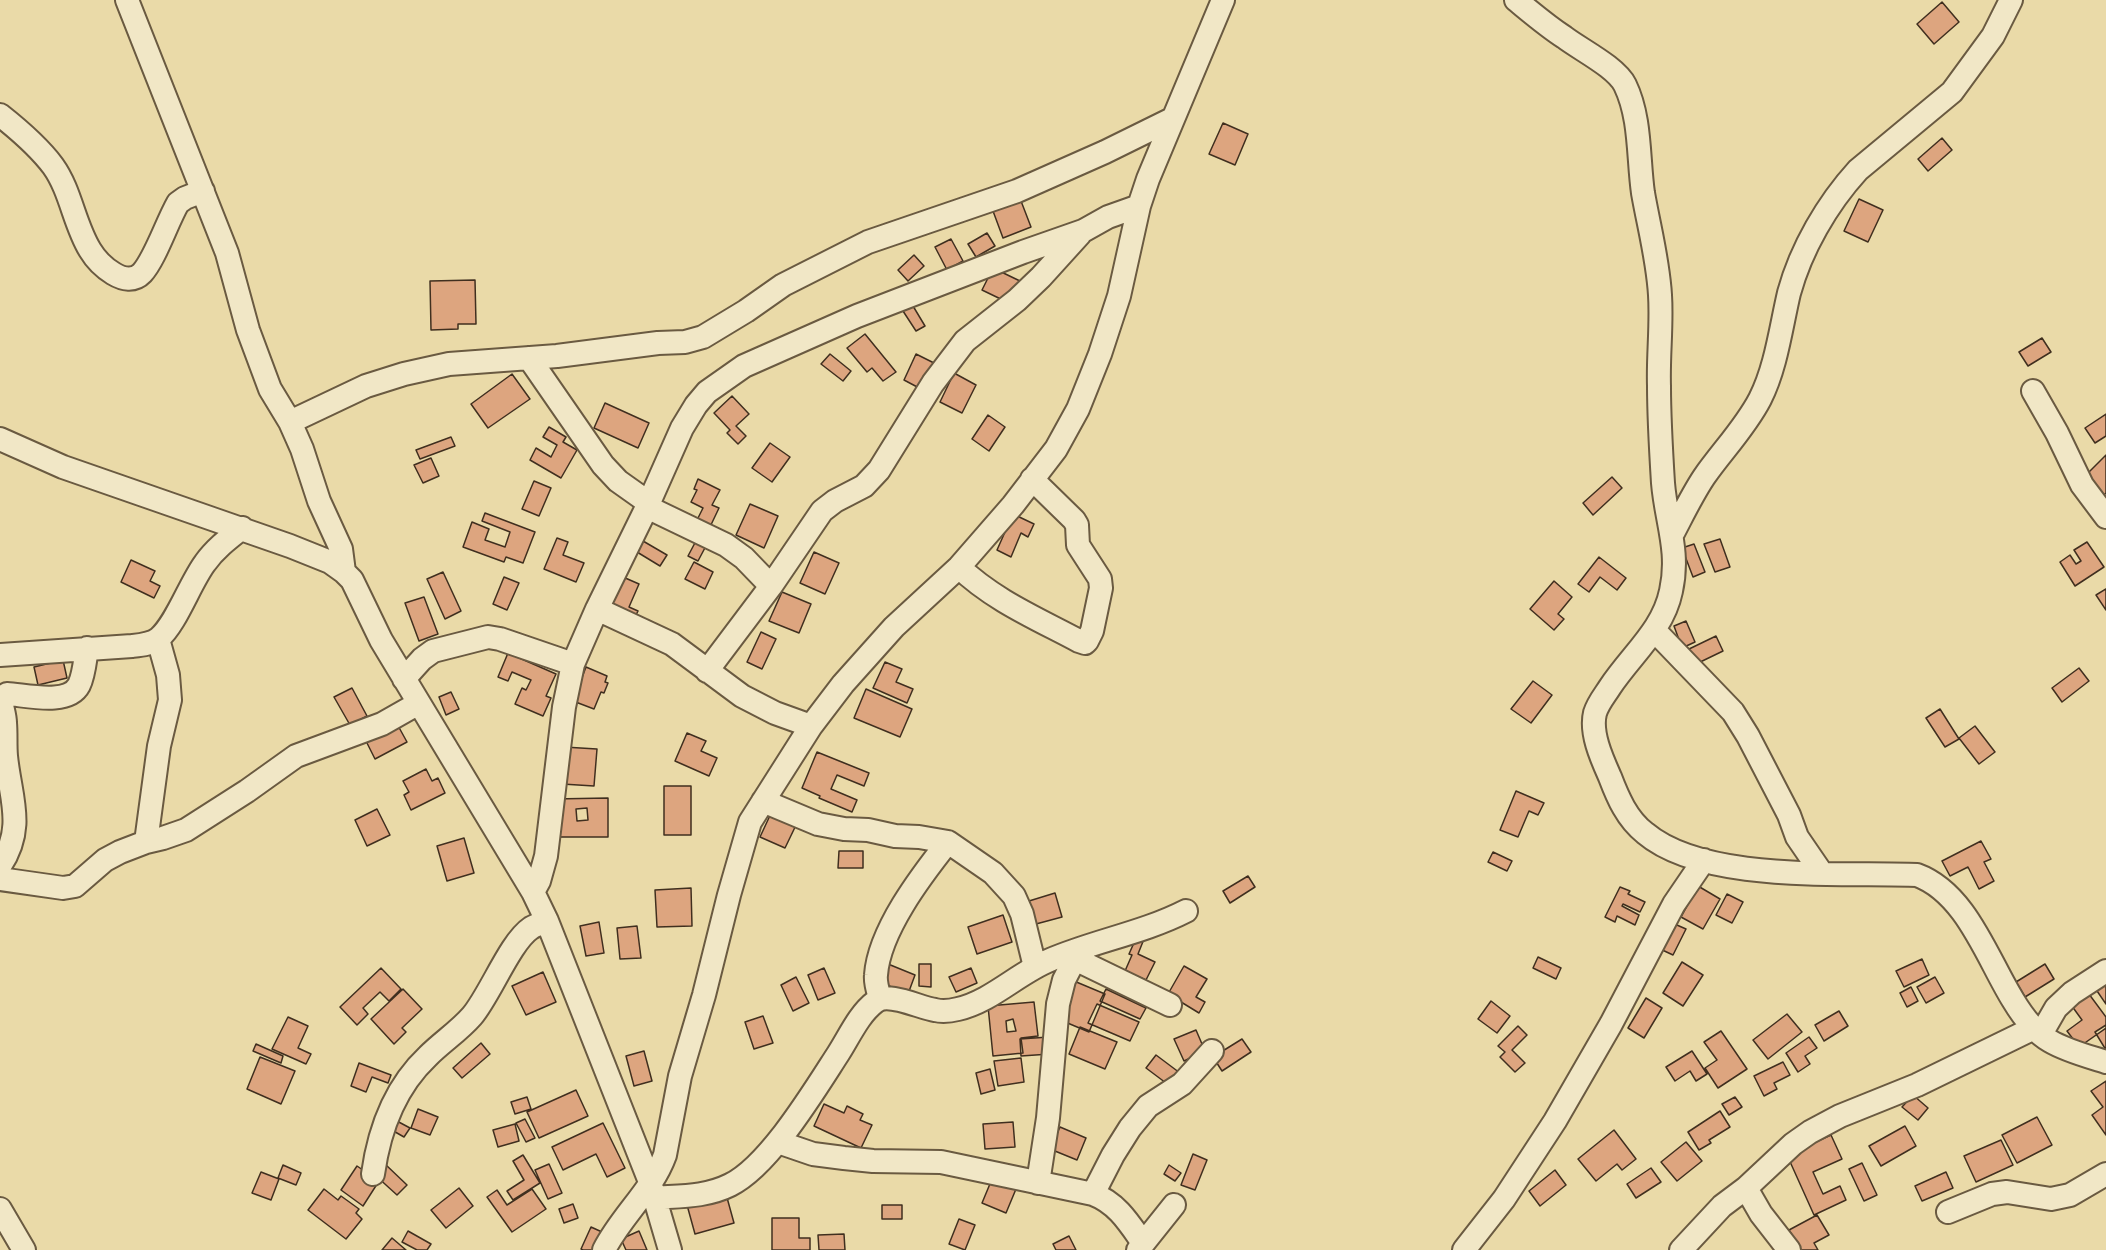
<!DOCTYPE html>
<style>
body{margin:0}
canvas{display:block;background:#eadaa8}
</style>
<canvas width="2106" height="1250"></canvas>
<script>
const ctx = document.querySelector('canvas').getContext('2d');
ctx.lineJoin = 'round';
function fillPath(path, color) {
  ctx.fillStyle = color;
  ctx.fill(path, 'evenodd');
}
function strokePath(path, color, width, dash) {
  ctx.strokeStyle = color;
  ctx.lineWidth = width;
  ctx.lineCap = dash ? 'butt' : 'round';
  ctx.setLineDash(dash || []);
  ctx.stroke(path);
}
const building = new Path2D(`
 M1942,2l17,20 -25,22 -17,-20z
 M1223,123l25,11 -13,31 -26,-11z
 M1942,138l10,12 -24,21 -10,-12z
 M1859,199l24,11 -15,32 -24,-11z
 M1021,201l10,26 -28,11 -10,-27z
 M987,233l8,13 -19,11 -8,-13z
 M951,239l12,22 -16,9 -12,-23z
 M914,255l10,11 -16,15 -10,-11z
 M993,268l27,13 -11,22 -27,-13z
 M475,280l1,44h-18v5l-27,1 -1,-49z
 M913,306l12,20 -9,5 -13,-20z
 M865,334l31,38 -13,9 -11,-13 -5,4 -20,-24z
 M2042,338l9,14 -23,14 -9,-14z
 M830,354l21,17 -8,10 -22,-17z
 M916,354l18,9 -13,26 -17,-9z
 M954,373l22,12 -14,28 -22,-11z
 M512,374l18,25 -42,29 -17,-24z
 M732,396l17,18 -13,12 10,10 -8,8 -11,-11 3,-3 -16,-17z
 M605,403l44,20 -11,25 -44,-20z
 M2106,414v22l-11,7 -10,-15z
 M988,415l17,12 -16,24 -17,-12z
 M549,427l17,10 -3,5 14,8 -16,28 -31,-18 6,-12 15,9 6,-12 -14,-8z
 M451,437l4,9 -35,13 -4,-9z
 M770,443l20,14 -18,25 -20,-14z
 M2106,455v38l-2,2 -19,-19z
 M431,458l8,18 -16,7 -9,-18z
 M1612,477l10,11 -29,27 -10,-12z
 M698,479l22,11 -8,15 7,3 -10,21 -13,-7 7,-14 -12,-6 6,-12 -3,-1z
 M534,481l17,7 -12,28 -17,-7z
 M750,504l28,12 -14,32 -28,-13z
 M485,513l50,19 -12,31 -17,-6 -2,5 -41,-15 9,-25 17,7 -4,11 20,7 5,-15 -28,-11z
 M1013,514l21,10 -6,13 -7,-4 -10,24 -14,-7z
 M557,538l11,4 -5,13 21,8 -8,19 -32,-13z
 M697,539l10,5 -9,17 -10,-5z
 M1720,539l10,28 -15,5 -11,-28z
 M643,541l24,14 -7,11 -23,-14z
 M2087,542l17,25 -29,19 -15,-24 10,-7 6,9 5,-3 -7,-11z
 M1694,544l11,28 -12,5 -11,-29z
 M814,552l25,11 -14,31 -25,-11z
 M1599,557l27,21 -9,12 -17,-13 -11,15 -11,-8z
 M131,560l24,11 -5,10 10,5 -6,12 -33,-16z
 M694,562l19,10 -8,17 -20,-10z
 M443,572l18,39 -16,8 -18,-40z
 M504,577l15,6 -12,27 -14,-6z
 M623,577l16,7 -10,23 9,4 -4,8 -24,-11z
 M1554,581l18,16 -14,17 6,5 -10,11 -24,-21z
 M2106,589v21l-10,-15z
 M782,592l29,12 -12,29 -30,-12z
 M424,597l14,37 -19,7 -14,-38z
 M1686,621l9,21 -13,6 -8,-22z
 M761,632l15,7 -14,30 -15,-7z
 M1716,636l7,15 -29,14 -7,-15z
 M508,653l48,21 -10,22 5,2 -8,18 -28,-12 7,-16 4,2 5,-10 -19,-8 -4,9 -10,-4z
 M63,660l4,18 -29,7 -4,-18z
 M885,662l17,7 -6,13 17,7 -6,14 -34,-15z
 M586,667l21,9 -2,6 3,1 -4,10 -3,-1 -7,17 -21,-8z
 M2079,668l10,13 -27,21 -10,-14z
 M1533,681l19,14 -21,28 -20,-14z
 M352,688l15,28 -17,9 -16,-28z
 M866,689l46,20 -12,28 -46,-19z
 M451,692l8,17 -13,6 -7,-18z
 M1940,709l19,30 -14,8 -19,-29z
 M396,722l11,20 -32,17 -10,-20z
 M1975,726l20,26 -16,12 -20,-26z
 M687,733l19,8 -5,10 16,7 -8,18 -34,-15z
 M564,747l33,2 -3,37 -32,-2z
 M817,752l52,21 -5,13 -27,-11 -6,14 26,11 -5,12 -33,-14 1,-2 -18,-8z
 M426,769l6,12 6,-3 7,15 -34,17 -7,-15 5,-3 -6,-11z
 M664,786h27v49h-27z
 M1516,791l28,12 -6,12 -9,-4 -11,26 -18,-7z
 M608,798v39h-54l-1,-38zM587,808l1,12 -11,1 -1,-12z
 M377,809l13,26 -23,11 -12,-26z
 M773,809l25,12 -13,27 -25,-11z
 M464,838l10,35 -27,8 -10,-35z
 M1981,841l10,18 -7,3 10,19 -15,8 -11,-22 -18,9 -8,-15z
 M839,851h24v17h-25z
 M1493,852l19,9 -5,10 -19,-9z
 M1248,876l7,11 -25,16 -7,-12z
 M1698,886l22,13 -17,30 -22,-12z
 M1620,887l10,4 -2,3 17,8 -5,10 -17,-8 -1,2 17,9 -4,10 -18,-9 -2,6 -10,-5z
 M691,888l1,38 -35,1 -2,-37z
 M1055,893l7,24 -26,7 -7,-23z
 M1727,894l16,8 -11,21 -16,-8z
 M1003,915l9,27 -35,12 -9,-27z
 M599,922l5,31 -18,3 -6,-30z
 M1670,922l16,7 -13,26 -15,-7z
 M637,926l4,32 -21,1 -3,-31z
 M1137,936l7,3 -6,15 17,8 -9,18 -21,-9 7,-16 -3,-1z
 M1538,957l23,11 -5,11 -23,-11z
 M1922,959l7,16 -25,12 -8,-16z
 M1682,962l21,13 -20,31 -20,-13z
 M888,964l27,11 -7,19 -28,-12z
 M919,964h12v23l-12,-1z
 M2045,964l9,15 -29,18 -9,-15z
 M1184,966l23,13 -11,18 9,5 -6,11 -31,-19z
 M381,968l20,21 -12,12 -9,-9 -17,16 5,6 -11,11 -17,-18z
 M824,968l11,25 -17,7 -10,-25z
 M971,968l6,15 -21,9 -7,-15z
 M543,972l13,30 -30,13 -14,-29z
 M796,977l13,26 -16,8 -12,-26z
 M1935,977l9,16 -18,10 -9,-16z
 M1074,981l31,13 -16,38 -31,-13z
 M2106,981v23l-11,-16z
 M1911,987l7,14 -11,6 -7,-14z
 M403,989l19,20 -20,19 4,4 -12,12 -23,-25z
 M1106,989l40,19 -6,11 -40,-18z
 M2086,990l20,27v11l-27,19 -12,-16 15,-11 -13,-18z
 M1646,998l16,10 -18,30 -16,-10z
 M1491,1001l19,15 -13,17 -19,-14z
 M1034,1002l4,34 -17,2 2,15 -30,3 -5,-50zM1013,1019l3,12 -9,1 -1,-11z
 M1097,1004l42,18 -9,19 -42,-18z
 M1839,1011l9,15 -24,15 -9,-16z
 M1787,1014l15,18 -34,27 -15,-19z
 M763,1016l10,27 -19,6 -9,-27z
 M288,1017l20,9 -10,22 13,6 -5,10 -34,-15z
 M2106,1025v25l-11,-18z
 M1518,1026l9,9 -15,15 13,13 -10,9 -15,-15 5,-5 -7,-6z
 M1080,1027l37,15 -12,27 -36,-15z
 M1196,1030l9,21 -21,10 -10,-22z
 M1721,1031l26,38 -29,19 -13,-20 12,-8 -13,-18z
 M1049,1037l1,17 -29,2 -1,-17z
 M1809,1037l8,11 -12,8 5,8 -12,8 -12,-19z
 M1242,1039l9,13 -29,19 -9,-14z
 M481,1043l9,11 -28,24 -9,-10z
 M256,1044l27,12 -2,7 -28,-12z
 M644,1051l8,30 -18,5 -8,-30z
 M1692,1051l15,23 -11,7 -6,-10 -15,10 -9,-14z
 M1156,1055l24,18 -10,13 -24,-18z
 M260,1057l35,14 -14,33 -34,-15z
 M1021,1058l3,24 -26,4 -4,-25z
 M1783,1062l7,13 -16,8 3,6 -13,7 -10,-20z
 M359,1063l32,12 -3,8 -16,-6 -6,15 -15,-6z
 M990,1069l5,21 -14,4 -5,-21z
 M2106,1081v54l-14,-20 11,-8 -12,-16z
 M576,1090l12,26 -49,22 -12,-26z
 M1913,1095l15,13 -10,12 -16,-13z
 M527,1097l4,12 -16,5 -4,-12z
 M1735,1097l7,10 -13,8 -7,-11z
 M824,1104l20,9 3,-7 16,8 -3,6 12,5 -11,23 -47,-22z
 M418,1109l20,8 -8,18 -19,-7z
 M1720,1111l10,16 -21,13 2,3 -12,7 -11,-18z
 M2037,1117l15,28 -35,18 -15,-28z
 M525,1119l10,19 -9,4 -10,-19z
 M395,1120l15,8 -6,9 -14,-8z
 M1013,1122l2,25 -30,2 -2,-25z
 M603,1123l22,45 -18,9 -11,-23 -33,16 -11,-23z
 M515,1124l4,17 -21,6 -5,-17z
 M1905,1126l11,20 -35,20 -12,-20z
 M1060,1127l26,11 -9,22 -27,-11z
 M1614,1130l22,29 -14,11 -5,-6 -21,17 -18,-22z
 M1831,1135l11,24 -29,13 10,22 17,-8 6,14 -32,15 -27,-60z
 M2001,1140l12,25 -37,17 -12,-26z
 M1686,1142l16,19 -25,20 -16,-19z
 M1193,1154l14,6 -12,30 -14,-5z
 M523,1155l17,28 -27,17 -6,-9 17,-11 -11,-19z
 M1862,1163l15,32 -13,6 -15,-32z
 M385,1164l22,21 -10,10 -22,-20z
 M549,1164l13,29 -14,6 -13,-29z
 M283,1165l18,8 -5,12 -18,-7z
 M1169,1165l12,8 -6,8 -11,-7z
 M357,1166l22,15 -16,25 -22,-16z
 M1651,1168l10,14 -25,16 -9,-14z
 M1555,1170l11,15 -26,21 -11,-15z
 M261,1172l18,7 -8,21 -19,-7z
 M1946,1172l7,16 -31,13 -7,-15z
 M992,1179l24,10 -10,24 -24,-10z
 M459,1188l14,18 -27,22 -15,-18z
 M324,1189l14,11 3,-4 18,13 -3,4 6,6 -16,20 -38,-29z
 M532,1189l14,20 -34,23 -25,-35 10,-7 10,15z
 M726,1194l8,29 -39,11 -8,-29z
 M573,1204l5,14 -14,5 -5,-14z
 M882,1205h20v14h-20z
 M1817,1215l12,20 -15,8 4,7h-17l-12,-20z
 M772,1218h27v20h11v12h-38z
 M959,1219l16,6 -10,25 -16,-6z
 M591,1227l11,5 -8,18h-11l-2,-1z
 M408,1231l23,13 -4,6h-10l-15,-8z
 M639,1231l8,19h-21l-5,-11z
 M844,1234l1,16h-26l-1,-15z
 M1069,1236l7,14h-20l-3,-6z
 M392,1238l14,12h-24z`);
const street = new Path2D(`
 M127,0l100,253 21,77 22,59 20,33 12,27 17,52 22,48 3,23
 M1516,0c16,13 31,26 48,37 17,13 52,30 61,48 16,33 13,73 18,108 6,34 15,67 17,102 2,30 -2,60 -1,91 0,32 2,65 4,97 3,38 17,68 8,108 -8,39 -39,63 -61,96 -5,8 -12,16 -15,26 -5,20 7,46 15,64 8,21 17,42 35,56 59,50 197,39 272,42 49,18 70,83 96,125 9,15 21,32 37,41 17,10 37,15 56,21
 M0,115c19,15 38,31 53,51 18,25 21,58 37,84 9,15 36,40 52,23 13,-14 25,-51 36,-70l7,-5 18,-7
 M529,358l74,107 15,16 31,22
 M2033,391l24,42 25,52 24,32
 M290,422l76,-36 38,-12 45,-10 108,-8 101,-13 27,-1 18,-5 43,-26 37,-26 85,-43 149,-51 88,-39 67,-33
 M0,439l63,28 227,79 40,16 14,10 8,8 29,60 152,252 14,29 103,261 20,68
 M647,507l79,38 18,13 27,28
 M1673,533c10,-19 19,-38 31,-56 18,-26 41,-49 56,-78 16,-31 21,-72 29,-106 12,-44 38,-89 69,-123l94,-78 41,-56 18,-36
 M959,567c34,33 79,52 120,74l6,2 2,-2 5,-10 9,-43 -1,-9 -22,-34 -1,-20 -3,-5 -42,-41
 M597,609l75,35 70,52 33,17 36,13
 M1655,631l78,81 15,24 41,79 8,22 24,35
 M0,655l132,-9c9,-1 20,-2 27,-8 17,-14 31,-55 46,-75 10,-14 23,-24 37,-35
 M707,671l64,-85 51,-75 13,-10 29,-15 15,-16 54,-87 32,-42 52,-41 24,-23 39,-43
 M404,679l18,-20 11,-8 55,-14 12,2 73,25
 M763,801l55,23 26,5 24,1 27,6 24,1 29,5 45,31 21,23 8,18 13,53
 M146,842l13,-96 11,-46 -2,-25 -10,-36
 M0,866c26,-39 10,-69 6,-110 -1,-11 0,-22 -1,-33 0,-8 -3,-15 -4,-23l6,-6c19,1 61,12 72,-9 5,-10 6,-25 8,-37
 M0,879l63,9 12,-2 30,-26 15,-8 26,-10 17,-4 23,-8 61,-39 49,-35 86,-32 37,-21
 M533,892l6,-11 7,-25 18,-149 9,-43 24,-55 50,-102 35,-79 14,-23 11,-13 37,-26 113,-50 166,-64 60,-21 25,-14 31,-11
 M1075,959l95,46
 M880,998c-2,-7 -5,-15 -4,-23 3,-44 45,-99 72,-133
 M2041,1034l15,-26 16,-15 34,-22
 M778,1142l35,12 31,4 29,3 68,1 152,32c24,9 36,29 50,49
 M373,1174c6,-43 22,-87 55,-118 14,-14 31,-25 44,-40 18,-21 38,-74 59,-88 5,-3 11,-5 16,-7
 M1038,1183l10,-65 10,-114 6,-24 16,-31
 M1746,1188l15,26 28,36
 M1093,1194l20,-39 17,-27 18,-22 34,-22 30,-33
 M654,1198c26,-2 52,-1 76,-13 39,-19 84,-94 108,-131 11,-17 21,-40 37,-52 13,-11 45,6 60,8 8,2 15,1 23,-1 34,-8 60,-36 92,-49 44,-19 93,-27 136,-49
 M0,1209l24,41
 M1948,1212l44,-18 15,-2 44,7 19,-4 36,-21
 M604,1250c17,-34 48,-59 61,-95l15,-79 24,-81 25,-100 21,-73 61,-96 32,-42 51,-57 65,-60 54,-62 43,-56 22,-40 22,-55 19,-58 20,-90 9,-27 75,-179
 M1138,1250l36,-45
 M1464,1250l40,-51 51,-78 56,-97 63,-120 30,-44
 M1681,1250l41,-44 24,-18 47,-44 17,-12 30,-16 77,-31 117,-57`);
fillPath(building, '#dda57f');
strokePath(building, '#402f1f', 1.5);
strokePath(street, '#6a5a41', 26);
strokePath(street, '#f1e7c6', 22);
</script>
